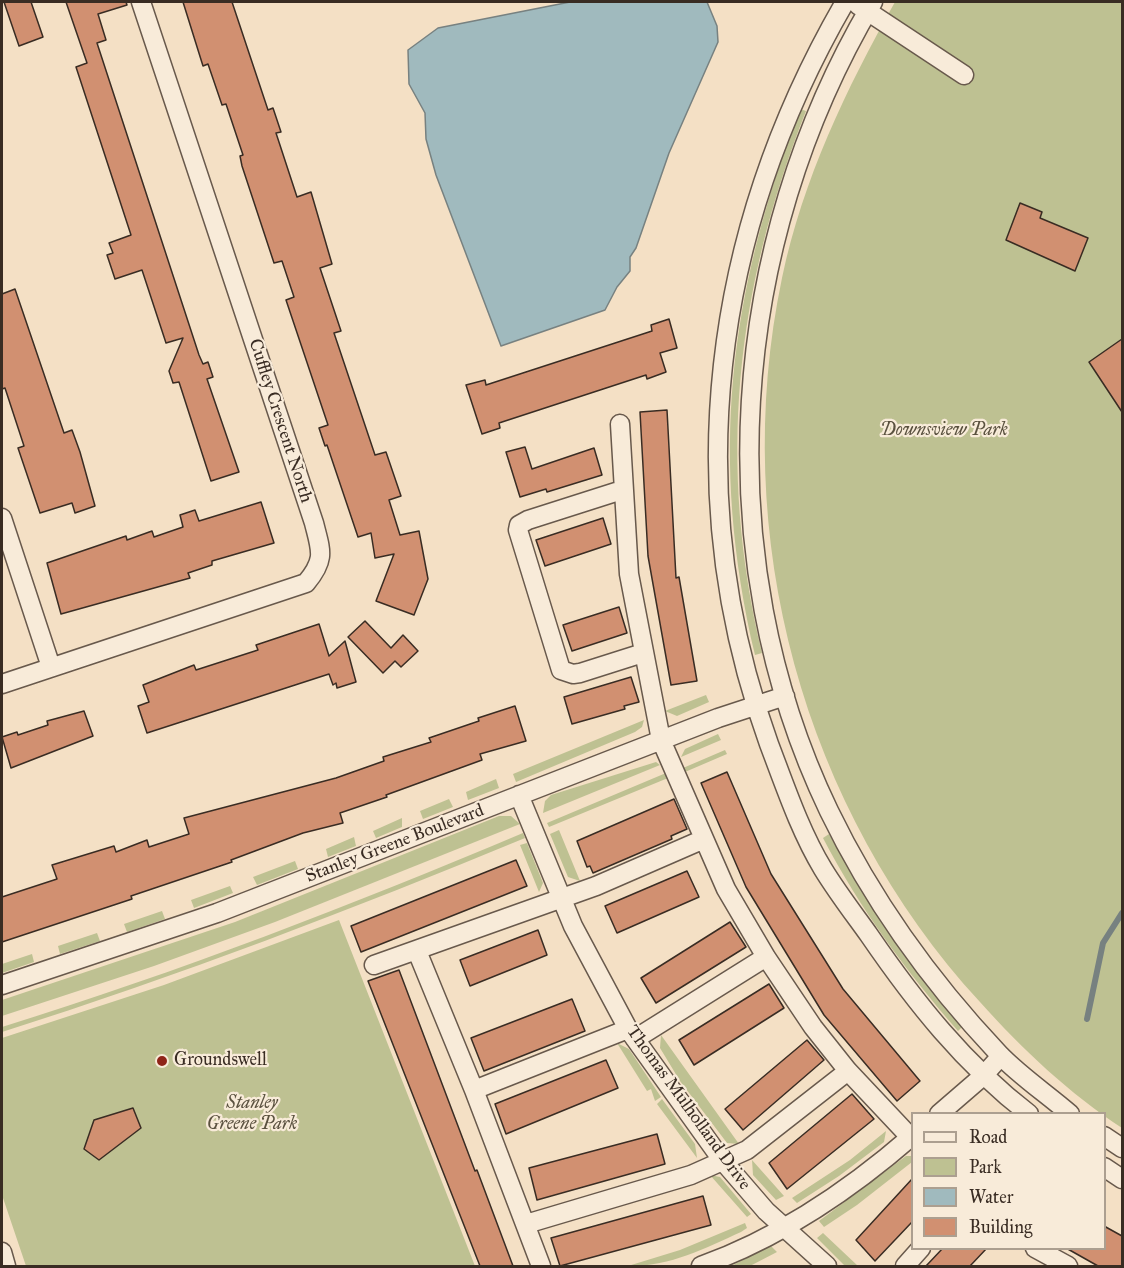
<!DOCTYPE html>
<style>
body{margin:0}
#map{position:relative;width:1124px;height:1268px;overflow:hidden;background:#f4e0c5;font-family:"IM FELL Great Primer",serif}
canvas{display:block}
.frame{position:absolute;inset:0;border:3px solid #392c23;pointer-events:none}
.legend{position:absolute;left:911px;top:1112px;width:195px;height:138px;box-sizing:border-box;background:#f8ebd9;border:2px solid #ac9f90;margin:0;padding:8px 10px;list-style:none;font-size:18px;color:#392c23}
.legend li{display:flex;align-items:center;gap:12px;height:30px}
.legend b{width:30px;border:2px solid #ac9f90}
</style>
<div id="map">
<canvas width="1124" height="1268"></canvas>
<div class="frame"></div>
<ul class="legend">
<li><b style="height:8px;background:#f8ebd9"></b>Road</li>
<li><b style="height:16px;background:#bec192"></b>Park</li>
<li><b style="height:16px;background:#a0babe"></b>Water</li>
<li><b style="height:16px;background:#d19071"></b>Building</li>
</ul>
</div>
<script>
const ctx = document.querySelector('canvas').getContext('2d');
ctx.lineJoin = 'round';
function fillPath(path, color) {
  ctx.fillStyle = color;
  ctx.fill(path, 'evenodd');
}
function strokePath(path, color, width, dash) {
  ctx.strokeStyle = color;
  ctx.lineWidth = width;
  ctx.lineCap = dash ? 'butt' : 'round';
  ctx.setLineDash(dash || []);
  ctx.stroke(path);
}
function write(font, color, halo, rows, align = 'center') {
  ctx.font = font + ' "IM FELL Great Primer",serif';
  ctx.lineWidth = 4.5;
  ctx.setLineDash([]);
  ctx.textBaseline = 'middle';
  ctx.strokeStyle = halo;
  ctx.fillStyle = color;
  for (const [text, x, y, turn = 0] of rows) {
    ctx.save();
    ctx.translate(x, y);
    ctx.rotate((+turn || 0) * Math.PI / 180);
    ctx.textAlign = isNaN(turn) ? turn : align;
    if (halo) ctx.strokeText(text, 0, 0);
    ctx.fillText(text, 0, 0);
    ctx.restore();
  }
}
const green = new Path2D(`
 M895,2h227v1126c-52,-34 -100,-79 -142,-126 -177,-193 -252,-467 -198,-724 21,-99 64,-189 113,-276z
 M800,109l6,2c-71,180 -89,353 -44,542l-7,2c-46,-196 -27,-360 45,-546z
 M706,695l3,7 -32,14 -12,-5z
 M644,720l-2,7 -7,5 -119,50 -3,-8z
 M718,734l3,6 -40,17 4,-8z
 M725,750l2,4 -42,18 -2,-4z
 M656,762l4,3 -117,48 2,-12 6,-6z
 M666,773l2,5 -119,49 -2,-4z
 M496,779l3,9 -31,12 -2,-8z
 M449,799l4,8 -30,12 -3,-8z
 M499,816h12l9,8 -245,98 -121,44 -152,50v-16l233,-78z
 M402,818v9l-26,11 -3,-7z
 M559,830l21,51 -12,-4 -18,-43z
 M523,833l2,5c-172,71 -346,138 -523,194v-5c177,-55 350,-122 521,-194z
 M829,834c39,69 82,133 134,192l-5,5c-52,-60 -98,-122 -135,-193z
 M354,837l2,9 -28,11 -2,-8z
 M527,843l16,40 -4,9 -19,-47z
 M295,861l3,8 -41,16 -4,-8z
 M230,886l3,7 -39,15 -3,-8z
 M162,911l3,8 -38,13 -3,-8z
 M339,920l136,346h-449l-24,-71v-157l162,-53z
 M97,933l3,8 -40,13 -2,-8z
 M32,954l2,8 -32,11v-9z
 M661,1035l78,109 -12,-1 -47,-62 -20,-33z
 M617,1043l12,6 32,48 -6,4 -4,-12 -4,2z
 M662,1099l33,45 2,14 -40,-54z
 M886,1131l-2,11 -45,34 -42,27 -5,-5 58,-38z
 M906,1156h6v6l-55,43 -33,22 -5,-6z
 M752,1160l32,36 -8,4 -23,-25z
 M710,1175l10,2 31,37 -4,3z
 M745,1223l2,5 -6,4c-37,17 -73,35 -113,34l52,-16z
 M823,1233l35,33h-13l-28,-28z
 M771,1246l6,6 -27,14h-19z`);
const water = new Path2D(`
 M570,2h137l10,24 1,16 -49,111 -33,95 -6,9v14l-13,16 -12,23 -104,36 -65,-171 -10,-36 -1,-26 -16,-29 -1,-34 30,-22z`);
const stream = new Path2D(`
 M1087,1019l16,-76 19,-30`);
const building = new Path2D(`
 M4,2h27l12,35 -24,9z
 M66,2h60l1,3 -29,9 8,26 -9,3 102,312 4,9 5,-2 5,15 -6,2 32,93 -28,9 -32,-99 -6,1 -4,-12 14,-33 -17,5 -24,-73 -27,9 -8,-24 6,-2 -4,-10 22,-8 -55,-168 11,-4z
 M183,2h49l36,108 5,-2 8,24 -5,1 21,64 14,-5 21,72 -12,4 21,63 -7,2 41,122 11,-3 15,44 -12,4 11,35 19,-4 9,48 -14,36 -38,-14 18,-47 -19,4 -4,-25 -13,4 -31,-92 -2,1 -6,-18 9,-3 -42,-125 8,-3 -12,-36 -8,2 -32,-97 -2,-10 3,-1 -17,-51 -4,1 -14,-41 -5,2z
 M1020,203l22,9 -2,6 48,20 -13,33 -69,-31z
 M15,289l49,144 8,-3 8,22 15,54 -20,7 -3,-10 -32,10 -22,-65 6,-2 -19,-58 -3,1v-95z
 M669,319l8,29 -17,5 6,19 -19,7 -1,-4 -147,48 1,5 -18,6 -16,-49 19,-5 1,5 166,-54 -1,-6z
 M1122,339v73l-33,-50z
 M667,410l9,168 3,-1 18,104 -26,4 -23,-129 -8,-144z
 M525,447l7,22 62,-21 8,27 -55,17 -1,-3 -26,8 -14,-45z
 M261,502l13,41 -62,18v4l-24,8 2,5 -129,36 -14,-51 79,-27 1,4 25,-9 2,6 29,-10 -3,-12 15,-5 4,11z
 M603,518l8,26 -66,22 -9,-26z
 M619,607l8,26 -55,18 -9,-26z
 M365,621l26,27 12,-13 15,16 -17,16 -6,-6 -12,12 -35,-36z
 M319,624l10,32 16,-15 11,41 -19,6 -1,-5 -3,2 -4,-11 -182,59 -9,-27 11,-4 -6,-17 51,-20 2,5 62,-20 -2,-5z
 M631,677l8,25 -15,4 1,3 -53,15 -8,-27z
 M515,706l11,35 -46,13 2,6 -96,35 1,2 -47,16 3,10 -40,10 -72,27 1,2 -101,34 1,3 -130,43v-45l55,-18 -5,-14 62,-19 2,6 31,-12 2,7 40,-13 -5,-16 152,-40 48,-17 -1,-4 48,-15 -2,-4 50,-17 -1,-3z
 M84,711l9,25 -82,32 -9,-31 15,-5 1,3 30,-10 -1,-4z
 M727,772l44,102 72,115 77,92 -23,20 -73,-86 -78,-128 -45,-104z
 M674,799l13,30 -16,7 1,3 -79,34 -3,-7 -3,1 -10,-26z
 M516,860l11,26 -166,66 -10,-26z
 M687,871l12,26 -82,36 -12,-27z
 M730,922l16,25 -90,56 -15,-25z
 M538,930l9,25 -77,31 -10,-26z
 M399,970l76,201 2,-1 36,96h-33l-112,-285z
 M769,984l15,24 -90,57 -15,-25z
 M572,999l13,32 -101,40 -13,-33z
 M807,1040l17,20 -81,70 -18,-21z
 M606,1060l12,28 -112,46 -11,-30z
 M852,1094l22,25 -87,70 -18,-26z
 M133,1108l8,20 -42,32 -15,-11 10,-29z
 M657,1134l8,30 -128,36 -8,-32z
 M912,1179v43l-37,39 -19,-21z
 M703,1196l8,29 -151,41 -9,-28z
 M1104,1226l18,10v30h-24l-32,-18h38z
 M943,1248h44l-17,18h-44z`);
const minor = new Path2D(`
 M845,2c-133,230 -167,490 -76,742 16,42 31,87 54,125 14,23 31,45 46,66 46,67 95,129 160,179
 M873,2c-144,242 -167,553 -44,809 43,89 102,171 170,243 21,22 48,40 71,60
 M858,5l106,70
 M620,424l9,150 32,166 65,149 40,68 47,70 35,44 64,68
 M622,490l-94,30 -9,5 -1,5 43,140 12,4 7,-1 63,-20
 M2,518l49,149
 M2,684l304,-101c20,-24 15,-32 8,-60l-173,-521
 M519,795l54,131 55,103 94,131 44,51 61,55
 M417,951l57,139 67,176
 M374,965l222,-79 108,-47
 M2,985l215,-72 501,-195 67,-22
 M635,1039l131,-82
 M474,1090l154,-61
 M939,1114l44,-38 18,-20
 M1104,1136l18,12
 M1104,1167l18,12
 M526,1224l165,-49 56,-25 101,-79
 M1035,1248l33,18
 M2,1252l4,14
 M701,1266c78,-28 149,-76 211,-130
 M905,1266l16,-18`);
const markers = [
 [162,1061,6,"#8f2418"]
];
const streetNames = [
 ["Cuffley Crescent North",280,421,72],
 ["Stanley Greene Boulevard",395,844,-21],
 ["Thomas Mulholland Drive",688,1108,54]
];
const parkNames = [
 ["Downsview Park",944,431],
 ["Stanley",252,1104],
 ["Greene Park",252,1125]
];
const poiNames = [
 ["Groundswell",174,1061]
];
fillPath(green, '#bec192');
fillPath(water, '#a0babe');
strokePath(water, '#778180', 1.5);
strokePath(stream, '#778180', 6);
fillPath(building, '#d19071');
strokePath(building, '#392c23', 1.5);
strokePath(minor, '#68594c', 21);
strokePath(minor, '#f8ebd9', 18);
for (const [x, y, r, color] of markers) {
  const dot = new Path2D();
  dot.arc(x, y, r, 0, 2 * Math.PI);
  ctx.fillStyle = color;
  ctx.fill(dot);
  strokePath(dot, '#f8ebd9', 2);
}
write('18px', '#392c23', '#f8ebd9', streetNames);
write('italic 18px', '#5a513f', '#f8ebd9', parkNames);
write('18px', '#392c23', '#f8ebd9', poiNames, 'left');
</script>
